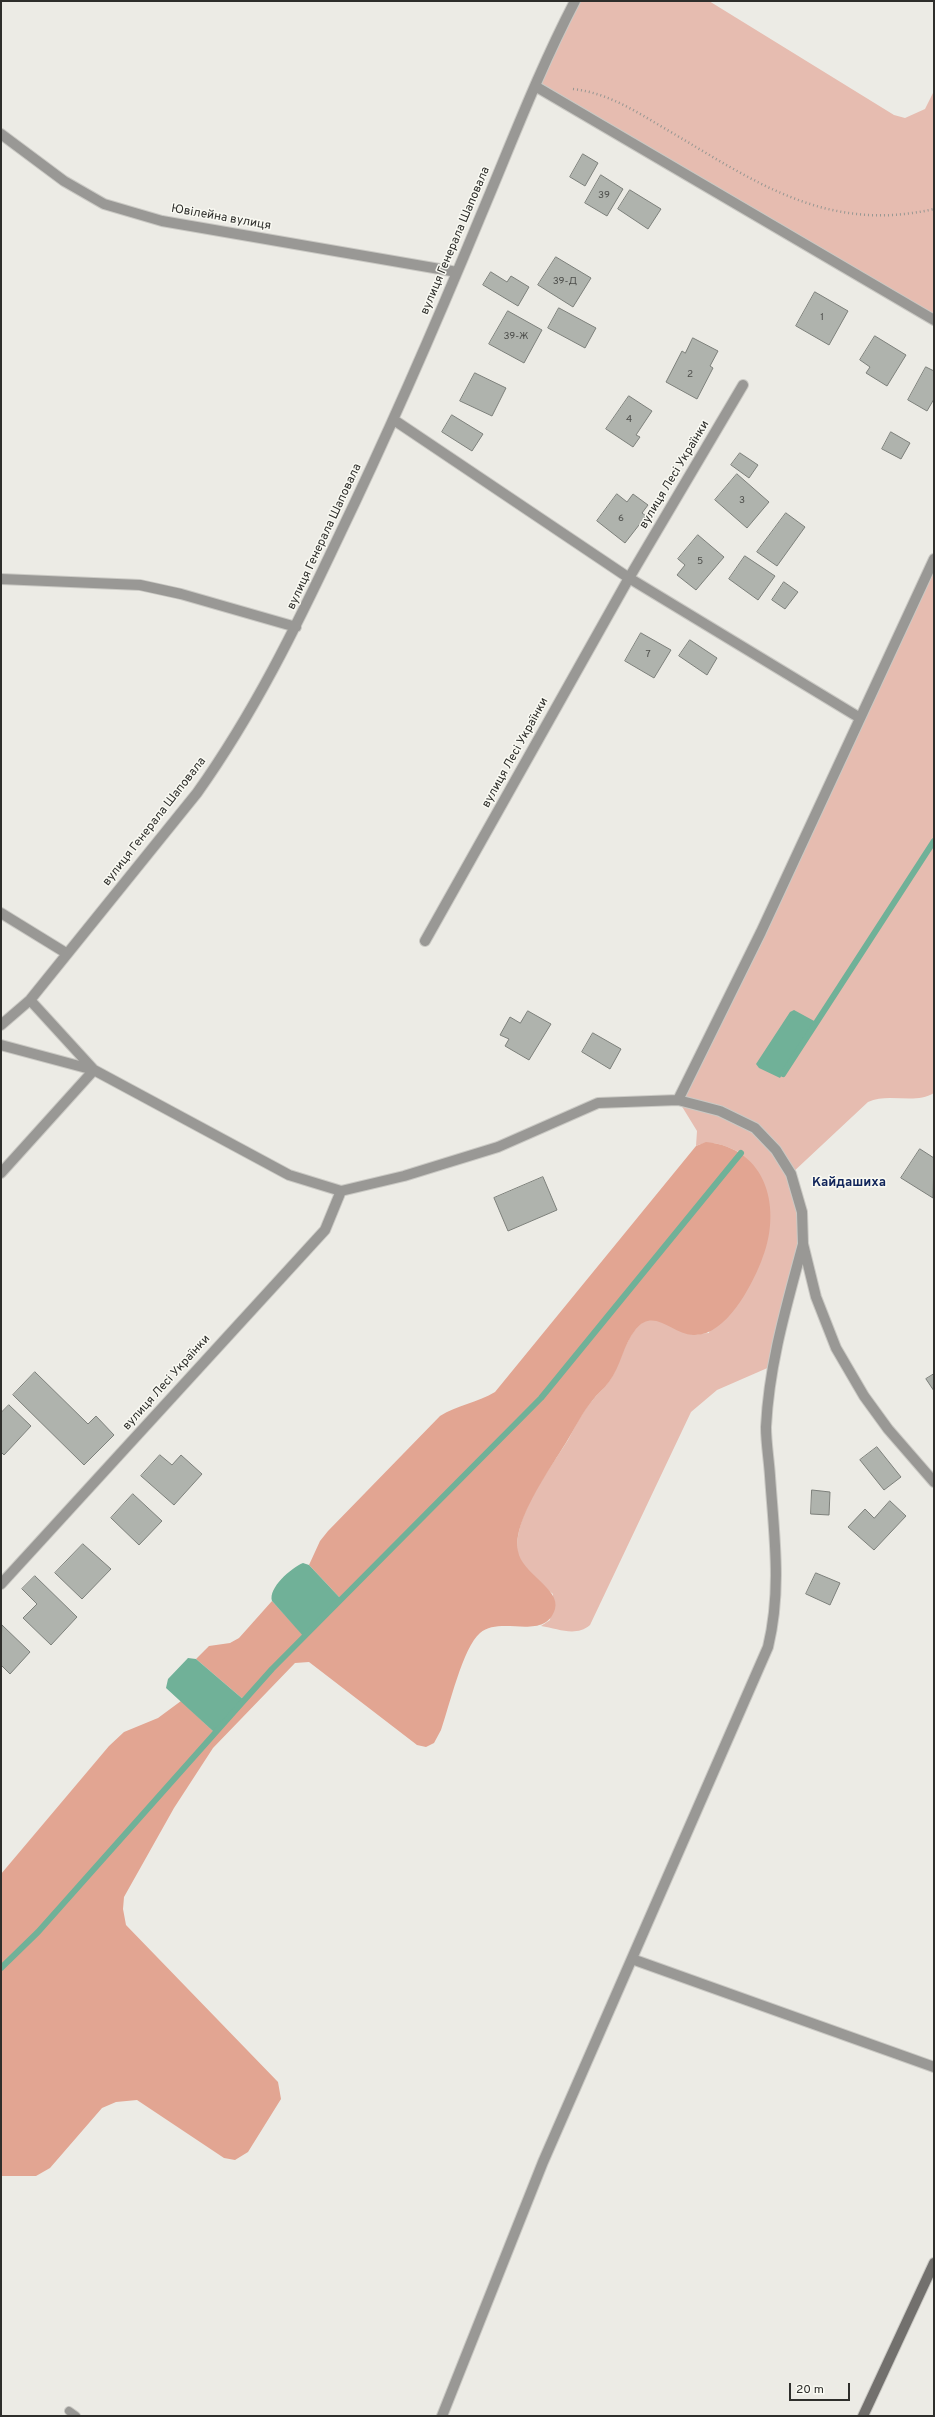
<!DOCTYPE html>
<meta charset="utf-8">
<style>
body{margin:0}
#map{position:relative;width:935px;height:2417px;overflow:hidden;background:#ecebe5;font-family:Overpass,sans-serif}
canvas{display:block}
.frame{position:absolute;inset:0;border:2px solid #2e2e2b;pointer-events:none}
.scale{position:absolute;left:789px;top:2383px;width:61px;height:18px;box-sizing:border-box;border:2px solid #2e2e2b;border-top:0;padding-left:5px;font-size:12px;line-height:14px;white-space:nowrap;color:#2e2e2b;-webkit-text-stroke:3px #f9f9f2;paint-order:stroke}
</style>
<div id="map">
<canvas width="935" height="2417"></canvas>
<div class="frame"></div>
<div class="scale">20 m</div>
</div>
<script>
const ctx = document.querySelector('canvas').getContext('2d');
ctx.lineJoin = 'round';
function fillPath(path, color) {
  ctx.fillStyle = color;
  ctx.fill(path, 'evenodd');
}
function strokePath(path, color, width, dash) {
  ctx.strokeStyle = color;
  ctx.lineWidth = width;
  ctx.lineCap = dash ? 'butt' : 'round';
  ctx.setLineDash(dash || []);
  ctx.stroke(path);
}
function write(font, color, halo, rows, align = 'center') {
  ctx.font = font + ' Overpass,sans-serif';
  ctx.lineWidth = 3;
  ctx.setLineDash([]);
  ctx.textBaseline = 'middle';
  ctx.strokeStyle = halo;
  ctx.fillStyle = color;
  for (const [text, x, y, turn = 0] of rows) {
    ctx.save();
    ctx.translate(x, y);
    ctx.rotate((+turn || 0) * Math.PI / 180);
    ctx.textAlign = isNaN(turn) ? turn : align;
    if (halo) ctx.strokeText(text, 0, 0);
    ctx.fillText(text, 0, 0);
    ctx.restore();
  }
}
const green = new Path2D(`
 M575,1h134l185,114 11,3 20,-9 9,-18v229l-399,-234z
 M934,559v534c-20,12 -45,-1 -66,9l-77,72 12,70 -31,122 -55,24 -26,22 -101,213c-14,12 -31,4 -49,1l9,-6 3,-26c-12,-11 -35,-27 -36,-45 0,-39 31,-77 51,-109 7,-13 14,-28 24,-39 5,-7 13,-13 18,-21 10,-15 18,-51 35,-59 15,-6 31,10 46,13 5,2 12,-1 18,-1l32,-180c-16,-7 -29,-14 -45,-7l1,-15 -19,-31z`);
const forest = new Path2D(`
 M706,1142c62,6 77,68 55,120 -10,25 -36,75 -68,73 -21,-1 -39,-28 -57,-6 -13,16 -15,37 -27,53 -5,7 -12,12 -17,19 -10,12 -17,27 -25,40 -15,25 -55,80 -49,110 3,22 43,38 37,58 -10,33 -54,6 -75,24 -17,14 -31,74 -39,97l-7,13 -8,4 -9,-2 -108,-83 -14,1 -82,85 -39,60 -50,89 -1,12 3,16 152,157 3,17 -33,53 -13,8 -11,-2 -87,-58 -21,2 -14,6 -52,60 -14,8h-35v-302l108,-128 15,-14 34,-14 23,-17 34,32 29,-33 -48,-41 13,-13 21,-3 9,-5 33,-37 32,35 37,-37 -32,-34 11,-24 8,-10 112,-115c17,-11 37,-13 55,-24l201,-246z`);
const water = new Path2D(`
 M794,1010l22,12 -36,56 -21,-10 -3,-4 34,-52z
 M303,1563l6,2 32,34 -37,38 -32,-36c-4,-13 19,-33 31,-38z
 M188,1658l8,1 48,41 -29,33 -49,-45 2,-9z`);
const stream = new Path2D(`
 M783,1074l151,-233
 M1,1968l37,-36 234,-263 269,-271 200,-245`);
const building = new Path2D(`
 M583,154l15,9 -13,23 -15,-9z
 M601,175l22,14 -16,27 -22,-13z
 M630,190l31,19 -13,20 -30,-20z
 M556,257l35,21 -18,29 -35,-22z
 M491,272l16,10 4,-6 18,11 -11,19 -35,-21z
 M815,292l33,19 -19,34 -33,-19z
 M559,308l37,20 -11,20 -37,-20z
 M508,311l34,19 -18,33 -35,-19z
 M875,336l31,19 -19,31 -21,-13 4,-6 -10,-7z
 M693,338l25,13 -8,15 3,2 -16,31 -31,-17 16,-31 3,2z
 M926,367l8,4v28l-7,12 -19,-11z
 M475,373l31,15 -14,28 -32,-15z
 M629,396l23,15 -16,24 4,2 -7,10 -27,-18z
 M452,415l31,19 -11,17 -30,-19z
 M891,432l19,11 -9,16 -19,-10z
 M740,453l18,12 -9,13 -18,-13z
 M737,474l32,28 -22,26 -32,-28z
 M617,494l10,8 6,-8 15,11 -6,8 4,3 -21,27 -28,-22z
 M786,513l19,14 -28,39 -20,-14z
 M698,535l26,22 -28,33 -19,-15 8,-10 -7,-6z
 M745,556l30,20 -17,24 -29,-21z
 M784,582l14,10 -13,17 -13,-9z
 M641,633l30,17 -17,28 -29,-17z
 M690,640l27,18 -10,17 -28,-19z
 M528,1011l23,13 -22,36 -24,-14 4,-7 -9,-4 10,-18 10,6z
 M593,1033l28,16 -11,20 -28,-17z
 M920,1149l14,9 -1,40 -32,-20z
 M543,1177l14,33 -49,21 -14,-33z
 M35,1372l53,52 8,-8 18,19 -30,30 -71,-70z
 M934,1374v17l-8,-12z
 M9,1405l22,21 -27,29 -3,-3v-39z
 M877,1447l24,30 -17,13 -24,-30z
 M160,1455l12,10 9,-10 21,19 -28,31 -33,-29z
 M812,1490l18,2 -1,23 -18,-1z
 M133,1494l29,27 -23,24 -28,-27z
 M890,1501l16,15 -32,34 -26,-23 17,-18 9,9z
 M83,1544l28,25 -29,30 -27,-26z
 M816,1573l24,10 -10,22 -24,-11z
 M35,1576l42,41 -26,28 -28,-27 14,-14 -15,-15z
 M2,1625l28,27 -20,22 -9,-9z`);
const path = new Path2D(`
 M573,89c35,4 62,22 91,39 89,52 161,106 270,81`);
const lane = new Path2D(`
 M69,2411l7,5`);
const street = new Path2D(`
 M535,86l399,234
 M1,134l63,47 40,23 58,17 295,51
 M394,420l235,158 231,140
 M1,579l139,6 41,9 115,33
 M1,913l65,40
 M425,941l204,-363 114,-193
 M1,1025l29,-25 167,-207c57,-80 99,-166 141,-255 51,-106 98,-214 143,-323 30,-71 58,-145 94,-214
 M1,1045l93,25 195,105 52,16 63,-15 94,-29 100,-44 80,-3 42,11 35,17 21,22 15,24 11,38 1,32 13,53 20,51 28,48 24,33 46,53
 M678,1100l83,-168 173,-373
 M1,1173l93,-103 -64,-70
 M1,1584l324,-354 16,-39
 M632,1959l302,108
 M442,2416l101,-254 225,-515c14,-57 6,-113 2,-171 -1,-16 -4,-33 -4,-49 3,-63 21,-123 37,-183`);
const secondary = new Path2D(`
 M863,2416l71,-153`);
const numberNames = [
 ["39",604,196],
 ["39-Д",565,282],
 ["1",822,318],
 ["39-Ж",516,337],
 ["2",690,375],
 ["4",629,420],
 ["3",742,501],
 ["6",621,519],
 ["5",700,562],
 ["7",648,655]
];
const streetNames = [
 ["Ювілейна вулиця",221,218,10],
 ["вулиця Генерала Шаповала",456,241,-67],
 ["вулиця Лесі Українки",675,475,-59],
 ["вулиця Генерала Шаповала",325,537,-65],
 ["вулиця Лесі Українки",516,753,-61],
 ["вулиця Генерала Шаповала",155,822,-52],
 ["вулиця Лесі Українки",167,1383,-48]
];
const neighbourhoodNames = [
 ["Кайдашиха",849,1183]
];
fillPath(green, '#e6bcb0');
fillPath(forest, '#e2a592');
fillPath(water, '#70b198');
strokePath(stream, '#70b198', 6);
fillPath(building, '#afb3ad');
strokePath(building, '#7d807b', 1);
strokePath(lane, '#cac9c4', 10);
strokePath(street, '#cac9c4', 12);
strokePath(secondary, '#cac9c4', 12);
strokePath(path, '#979792', 2.5, [1, 3]);
strokePath(lane, '#999895', 8);
strokePath(street, '#999895', 10);
strokePath(secondary, '#72706d', 10);
write('10px', '#4e4f4c', null, numberNames);
write('12px', '#2e2e2b', '#f9f9f2', streetNames);
write('bold 13px', '#10245a', '#f9f9f2', neighbourhoodNames);
</script>
